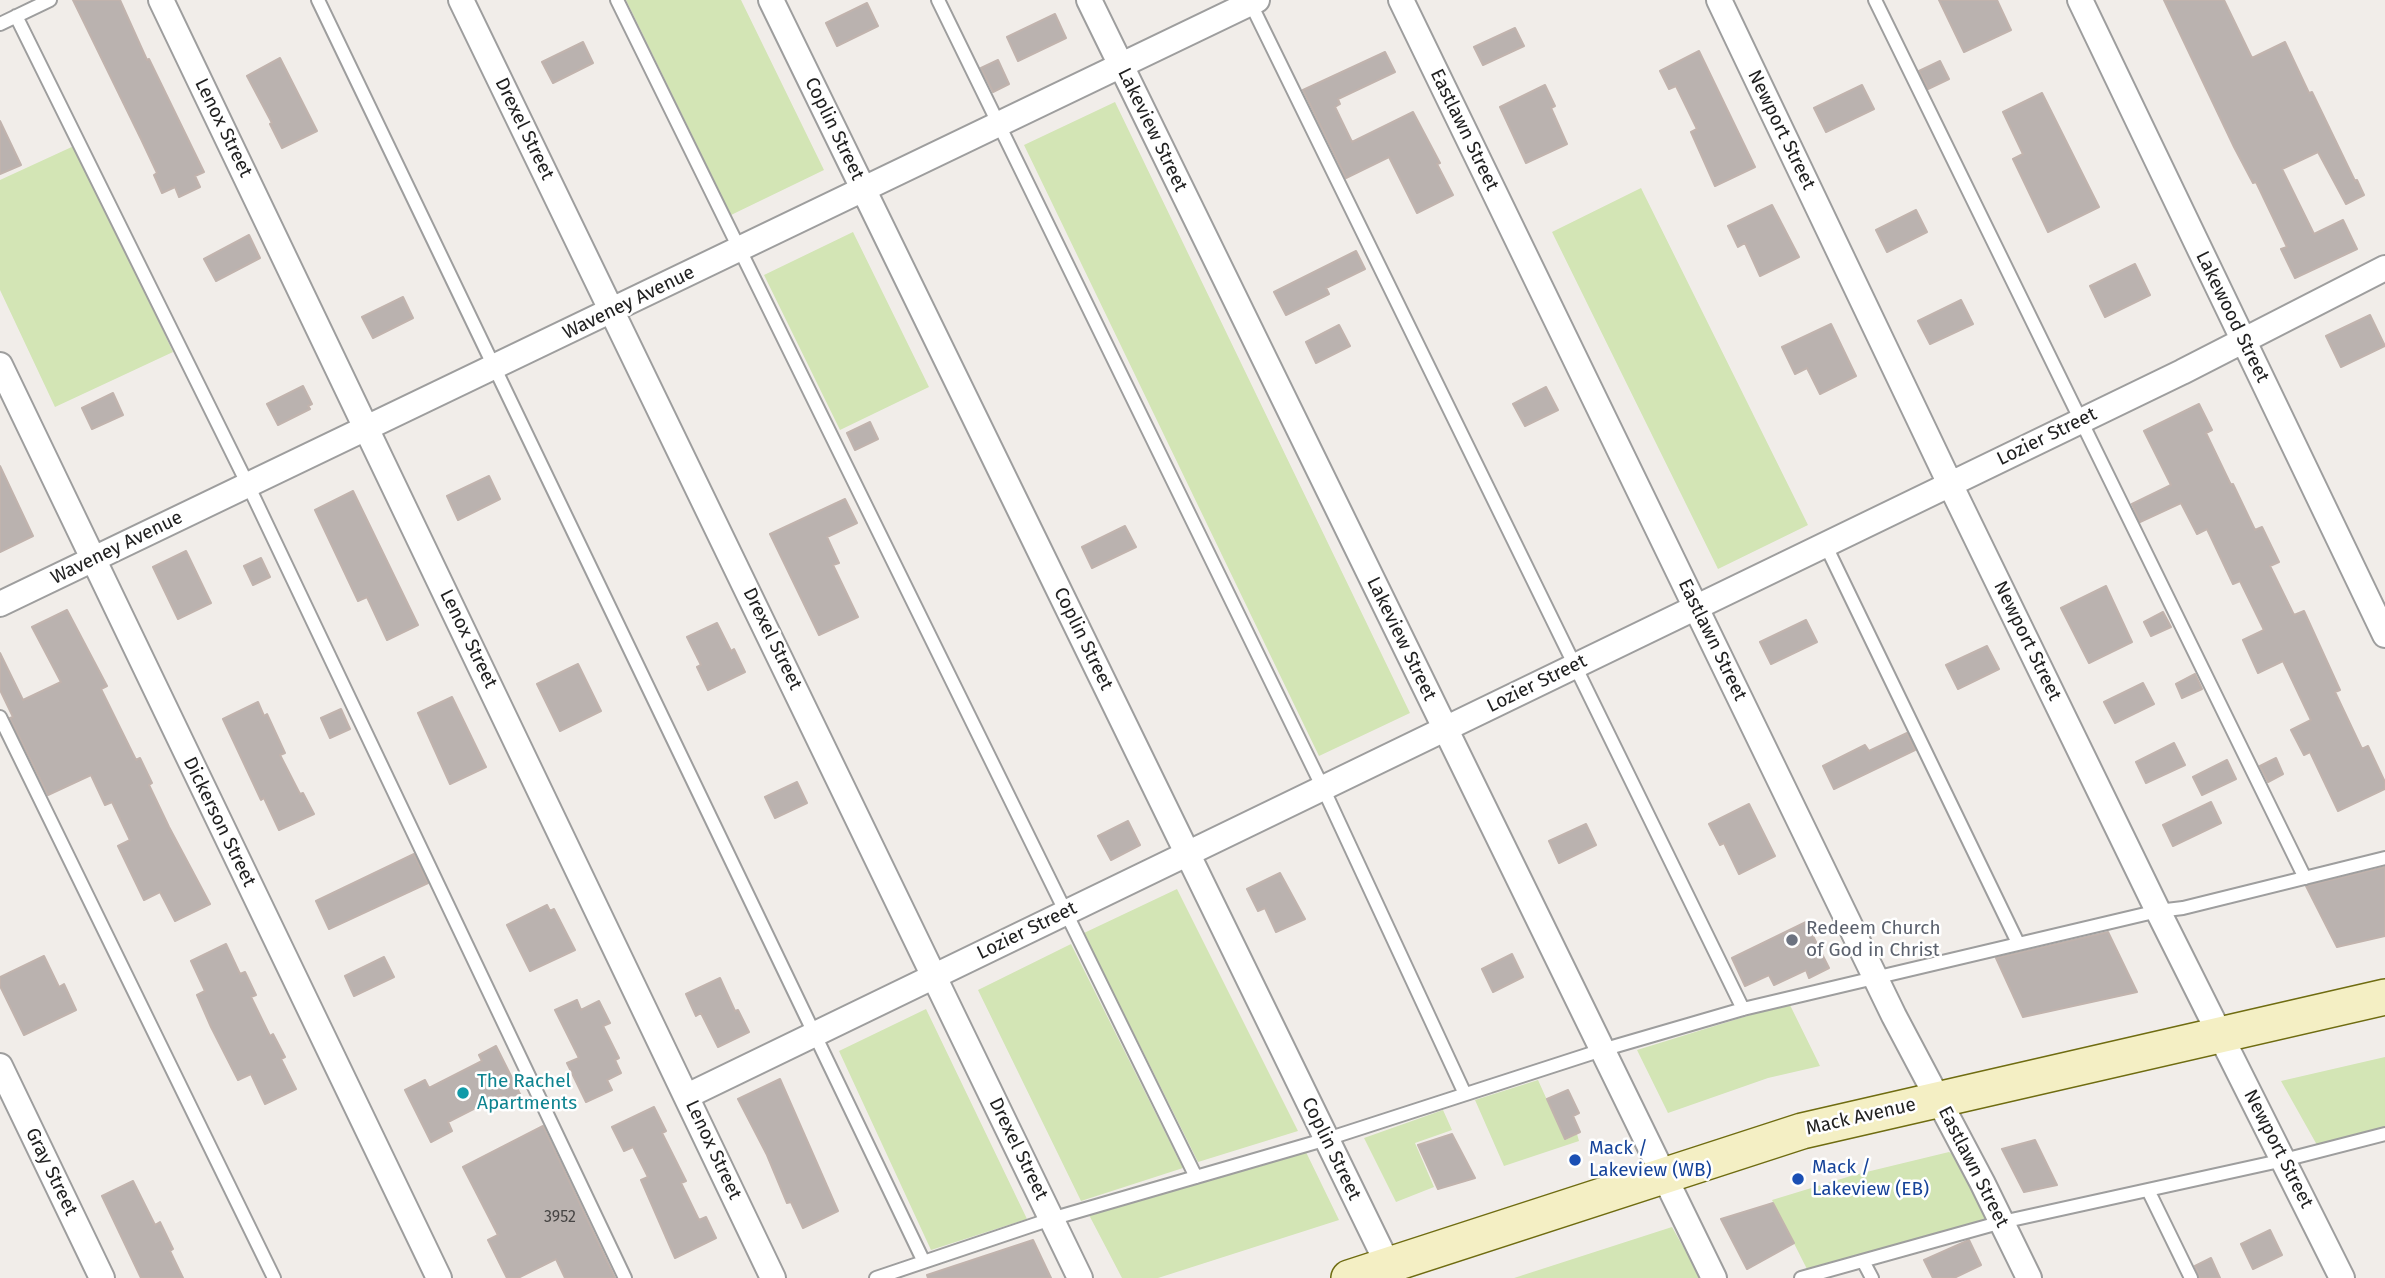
<!DOCTYPE html>
<style>
body{margin:0}
canvas{display:block;background:#f1ede9}
</style>
<canvas width="2385" height="1278"></canvas>
<script>
const ctx = document.querySelector('canvas').getContext('2d');
ctx.lineJoin = 'round';
function fillPath(path, color) {
  ctx.fillStyle = color;
  ctx.fill(path, 'evenodd');
}
function strokePath(path, color, width, dash) {
  ctx.strokeStyle = color;
  ctx.lineWidth = width;
  ctx.lineCap = dash ? 'butt' : 'round';
  ctx.setLineDash(dash || []);
  ctx.stroke(path);
}
function write(font, color, halo, rows, align = 'center') {
  ctx.font = font + ' "Fira Sans",sans-serif';
  ctx.lineWidth = 5;
  ctx.setLineDash([]);
  ctx.textBaseline = 'middle';
  ctx.strokeStyle = halo;
  ctx.fillStyle = color;
  for (const [text, x, y, turn = 0] of rows) {
    ctx.save();
    ctx.translate(x, y);
    ctx.rotate((+turn || 0) * Math.PI / 180);
    ctx.textAlign = isNaN(turn) ? turn : align;
    if (halo) ctx.strokeText(text, 0, 0);
    ctx.fillText(text, 0, 0);
    ctx.restore();
  }
}
const grass = new Path2D(`
 M626,0h115l83,170 -93,45z
 M1115,102l295,611 -91,43 -295,-611z
 M76,145l97,207 -118,55 -55,-117v-110z
 M1641,188l167,337 -90,44 -166,-337z
 M853,232l76,155 -89,43 -76,-155z
 M1177,889l121,242 -100,31 -114,-229z
 M1071,944l112,224 -102,33 -103,-211z
 M1789,1003l31,63 -52,12 -100,35 -31,-63z
 M926,1009l101,210 -96,31 -92,-199z
 M2385,1057v71l-68,17 -36,-64z
 M1538,1080l27,60 12,-6 2,7 -75,25 -29,-66z
 M1443,1110l9,20 -37,13 19,44 -38,15 -32,-64z
 M1305,1150l34,70 -181,58h-36l-33,-63z
 M1949,1152l11,7 29,63 -179,53 -38,-75 82,-25z
 M1672,1227l29,51h-187z`);
const building = new Path2D(`
 M73,0h47l27,60 2,-1 55,113 -9,4 5,11 -21,10 -4,-10 -13,6 -8,-18 3,-2 -16,-34z
 M1939,0h58l14,30 -47,22z
 M2164,0h60l28,58 33,-16 24,51 3,-1 43,89 2,-1 7,15 -18,9 -28,-52 -36,17 32,65 29,-14 14,29 -62,29 -14,-29 6,-2 -31,-65 -3,1 -19,-36z
 M867,3l11,23 -41,20 -11,-23z
 M1055,14l11,24 -48,23 -11,-24z
 M1515,28l9,18 -41,19 -9,-18z
 M583,42l10,21 -40,20 -11,-21z
 M1699,51l56,116 -40,19 -24,-54 6,-3 -21,-43 -7,3 -9,-18z
 M1385,52l10,20 -57,27 2,5 -5,3 17,35 61,-30 27,51 -3,1 16,31 -36,18 -28,-56 -43,21 -43,-88z
 M280,58l37,73 -35,17 -12,-24 2,-1 -25,-47z
 M998,60l11,24 -16,8 -12,-24z
 M1940,61l9,18 -21,10 -9,-18z
 M1545,85l10,21 -4,2 16,36 -41,19 -26,-56z
 M1862,85l12,24 -48,23 -12,-24z
 M2042,93l57,114 -51,25 -35,-73 10,-5 -20,-42z
 M0,121l21,44 -21,9z
 M1772,205l27,52 -39,19 -15,-33 -7,4 -10,-21z
 M1916,210l11,22 -40,20 -11,-22z
 M249,235l11,23 -44,23 -12,-22z
 M1356,251l9,18 -39,19 3,6 -43,21 -12,-23z
 M2135,264l15,31 -45,22 -15,-31z
 M403,297l10,21 -40,20 -11,-21z
 M1961,300l12,24 -43,20 -12,-23z
 M2370,315l15,31 -44,21 -15,-31z
 M1831,324l25,52 -36,18 -13,-26 -12,6 -13,-27z
 M1339,325l11,21 -34,17 -10,-21z
 M303,386l9,18 -4,2 2,3 -32,16 -11,-21z
 M1546,387l12,23 -33,16 -12,-22z
 M113,393l10,22 -31,14 -10,-21z
 M2199,404l13,26 -6,3 25,52 2,-1 22,46 7,-3 17,35 -9,4 24,49 10,-4 36,79 -5,2 27,57 6,-3 17,36v7l-47,22 -28,-59 -6,3 -13,-25 20,-10 -28,-59 -25,12 -15,-33 21,-10 -24,-49 -7,3 -26,-55 -10,5 -16,-31 -41,19 -8,-18 39,-19 -27,-54z
 M870,422l8,17 -23,11 -8,-17z
 M0,466l33,70 -33,16z
 M489,476l11,23 -42,21 -11,-24z
 M353,491l65,134 -31,15 -20,-43 -9,4 -43,-91z
 M845,499l12,24 -30,14 12,26 -6,2 25,52 -39,18 -49,-101z
 M1125,526l11,21 -44,21 -10,-21z
 M186,551l25,52 -33,16 -25,-52z
 M261,558l9,19 -17,8 -9,-19z
 M2106,586l26,56 -43,21 -28,-55z
 M67,610l40,76 -6,3 35,71 4,-2 12,25 -3,2 20,42 41,77 -35,17 -15,-29 -16,8 -26,-54 12,-6 -18,-38 -7,3 -14,-30 -43,20 -38,-77 3,-1 -13,-27v-37l23,47 38,-18 -29,-55z
 M2163,612l8,15 -20,9 -7,-14z
 M1806,620l11,22 -46,22 -11,-22z
 M717,623l14,28 3,-2 11,23 -37,18 -11,-23 4,-2 -14,-28z
 M1987,646l12,23 -41,20 -12,-24z
 M578,664l23,47 -41,20 -23,-47z
 M2195,674l7,15 -20,9 -6,-14z
 M2143,683l11,21 -39,19 -11,-21z
 M452,697l34,70 -36,17 -32,-71z
 M258,702l6,14 3,-2 18,39 -5,2 20,39 3,-1 11,21 -35,16 -15,-32 -3,2 -38,-81z
 M341,709l9,20 -20,9 -9,-20z
 M1907,733l8,17 -81,39 -11,-23 42,-21 4,6z
 M2174,743l11,22 -39,18 -10,-21z
 M2276,758l7,16 -15,8 -8,-16z
 M2227,760l9,19 -34,16 -9,-18z
 M797,782l10,21 -32,15 -10,-21z
 M2211,802l10,21 -48,23 -10,-21z
 M1749,804l26,52 -36,18 -15,-31 -4,2 -11,-21z
 M1128,821l12,24 -29,15 -13,-24z
 M1586,824l10,21 -37,18 -10,-22z
 M414,854l14,29 -99,46 -13,-28z
 M2385,867v69l-48,11 -31,-61z
 M1280,873l25,46 -29,13 -11,-24 -7,3 -11,-22z
 M547,905l3,6 4,-2 21,41 -45,21 -23,-46z
 M1806,922l23,46 -20,10 -3,-8 -32,15 -5,-10 -24,11 -13,-28z
 M2108,932l29,60 -114,25 -27,-59z
 M226,944l14,30 5,-2 11,23 -5,2 19,39 3,-2 12,23 -4,2 15,30 -31,15 -14,-30 -13,6 -27,-53 -14,-32 8,-4 -14,-30z
 M1512,954l11,23 -30,15 -11,-23z
 M44,956l15,31 5,-3 12,26 -52,25 -24,-49v-9z
 M384,957l10,20 -40,19 -9,-20z
 M720,978l15,33 3,-1 11,22 -31,15 -17,-34 -5,3 -10,-22z
 M577,1000l4,10 18,-9 11,22 -7,3 16,32 -4,2 6,13 -14,7 5,10 -26,12 -19,-39 12,-5 -24,-48z
 M496,1046l25,50 -16,8 -4,-9 -53,27 4,9 -21,11 -26,-52 20,-10 4,8 53,-27 -3,-6z
 M780,1079l58,132 -35,17 -12,-26 -4,1 -20,-48 -29,-56z
 M1568,1090l11,23 -6,3 7,16 -15,7 -18,-40z
 M654,1107l12,24 -4,2 24,48 -5,2 18,37 7,-3 10,21 -41,20 -34,-78 7,-3 -15,-30 -9,4 -12,-24z
 M543,1126l1,2 71,150h-50l-9,-19 -38,19h-11l-19,-38 10,-5 -35,-68z
 M1452,1134l23,44 -37,11 -20,-44z
 M2035,1140l22,45 -33,7 -22,-43z
 M133,1181l22,44 5,-3 13,27 -3,2 13,27h-42l-39,-82z
 M1773,1203l21,40 -47,26 -26,-50z
 M2270,1230l12,25 -29,14 -12,-25z
 M1033,1240l18,38h-123l-1,-3z
 M1969,1240l12,25 -27,13h-21l-9,-18z
 M2211,1258l9,20h-20l-5,-12z`);
const service = new Path2D(`
 M318,0l605,1260
 M617,0l579,1177
 M938,0l385,788 142,306
 M1249,0l494,1009
 M1875,0l430,878
 M16,16l232,469 377,793
 M0,24l50,-24
 M1825,544l193,399
 M0,717l274,561
 M2148,1190l43,88
 M1863,1261l9,17
 M876,1278l175,-59 276,-80 275,-89 141,-41 415,-98 25,-3 202,-50
 M1801,1278l201,-56 282,-62 101,-26`);
const minor = new Path2D(`
 M161,0l612,1278
 M461,0l619,1278
 M771,0l623,1277
 M1089,0l625,1278
 M1401,0l493,1016 88,166 47,96
 M1719,0l231,484 208,427 184,367
 M2080,0l305,635
 M0,365l439,913
 M0,604l1257,-604
 M0,1066l102,212
 M687,1096l1495,-724 203,-104`);
const secondary = new Path2D(`
 M1349,1278l453,-147 583,-134`);
const markers = [
 [1792,940,7,"#6b7280"],
 [463,1093,7,"#0f9aa8"],
 [1575,1160,7,"#1a4fb4"],
 [1798,1179,7,"#1a4fb4"]
];
const numberNames = [
 ["3952",560,1218]
];
const streetNames = [
 ["Lenox Street",223,128,64],
 ["Drexel Street",524,129,64],
 ["Coplin Street",834,129,64],
 ["Lakeview Street",1152,130,64],
 ["Eastlawn Street",1464,130,64],
 ["Newport Street",1781,130,64],
 ["Waveney Avenue",629,303,-26],
 ["Lakewood Street",2232,317,64],
 ["Lozier Street",2047,437,-26],
 ["Waveney Avenue",117,548,-26],
 ["Lenox Street",468,639,64],
 ["Drexel Street",772,639,64],
 ["Coplin Street",1083,639,64],
 ["Lakeview Street",1401,639,64],
 ["Eastlawn Street",1712,640,64],
 ["Newport Street",2027,641,64],
 ["Lozier Street",1537,684,-26],
 ["Dickerson Street",219,822,64],
 ["Lozier Street",1027,931,-26],
 ["Mack Avenue",1861,1117,-13],
 ["Drexel Street",1018,1149,64],
 ["Coplin Street",1331,1149,64],
 ["Newport Street",2278,1149,63],
 ["Lenox Street",713,1150,65],
 ["Eastlawn Street",1973,1167,63],
 ["Gray Street",51,1172,64]
];
const worshipNames = [
 ["Redeem Church",1806,929],
 ["of God in Christ",1806,951]
];
const cultureNames = [
 ["The Rachel",477,1082],
 ["Apartments",477,1104]
];
const transitNames = [
 ["Mack /",1589,1149],
 ["Lakeview (WB)",1589,1171],
 ["Mack /",1812,1168],
 ["Lakeview (EB)",1812,1190]
];
fillPath(grass, '#d3e5b5');
fillPath(building, '#bab2af');
strokePath(building, '#c1b3ad', 2);
strokePath(service, '#9e9e9e', 16);
strokePath(minor, '#9e9e9e', 28);
strokePath(secondary, '#6f6c11', 38);
strokePath(service, '#fff', 12);
strokePath(minor, '#fff', 24);
strokePath(secondary, '#f4efc4', 35);
for (const [x, y, r, color] of markers) {
  const dot = new Path2D();
  dot.arc(x, y, r, 0, 2 * Math.PI);
  ctx.fillStyle = color;
  ctx.fill(dot);
  strokePath(dot, '#fff', 2.5);
}
write('16px', '#474544', null, numberNames);
write('19px', '#212121', '#fff', streetNames);
write('19px', '#5b616d', '#fff', worshipNames, 'left');
write('19px', '#0d838f', '#fff', cultureNames, 'left');
write('19px', '#164399', '#fff', transitNames, 'left');
</script>
